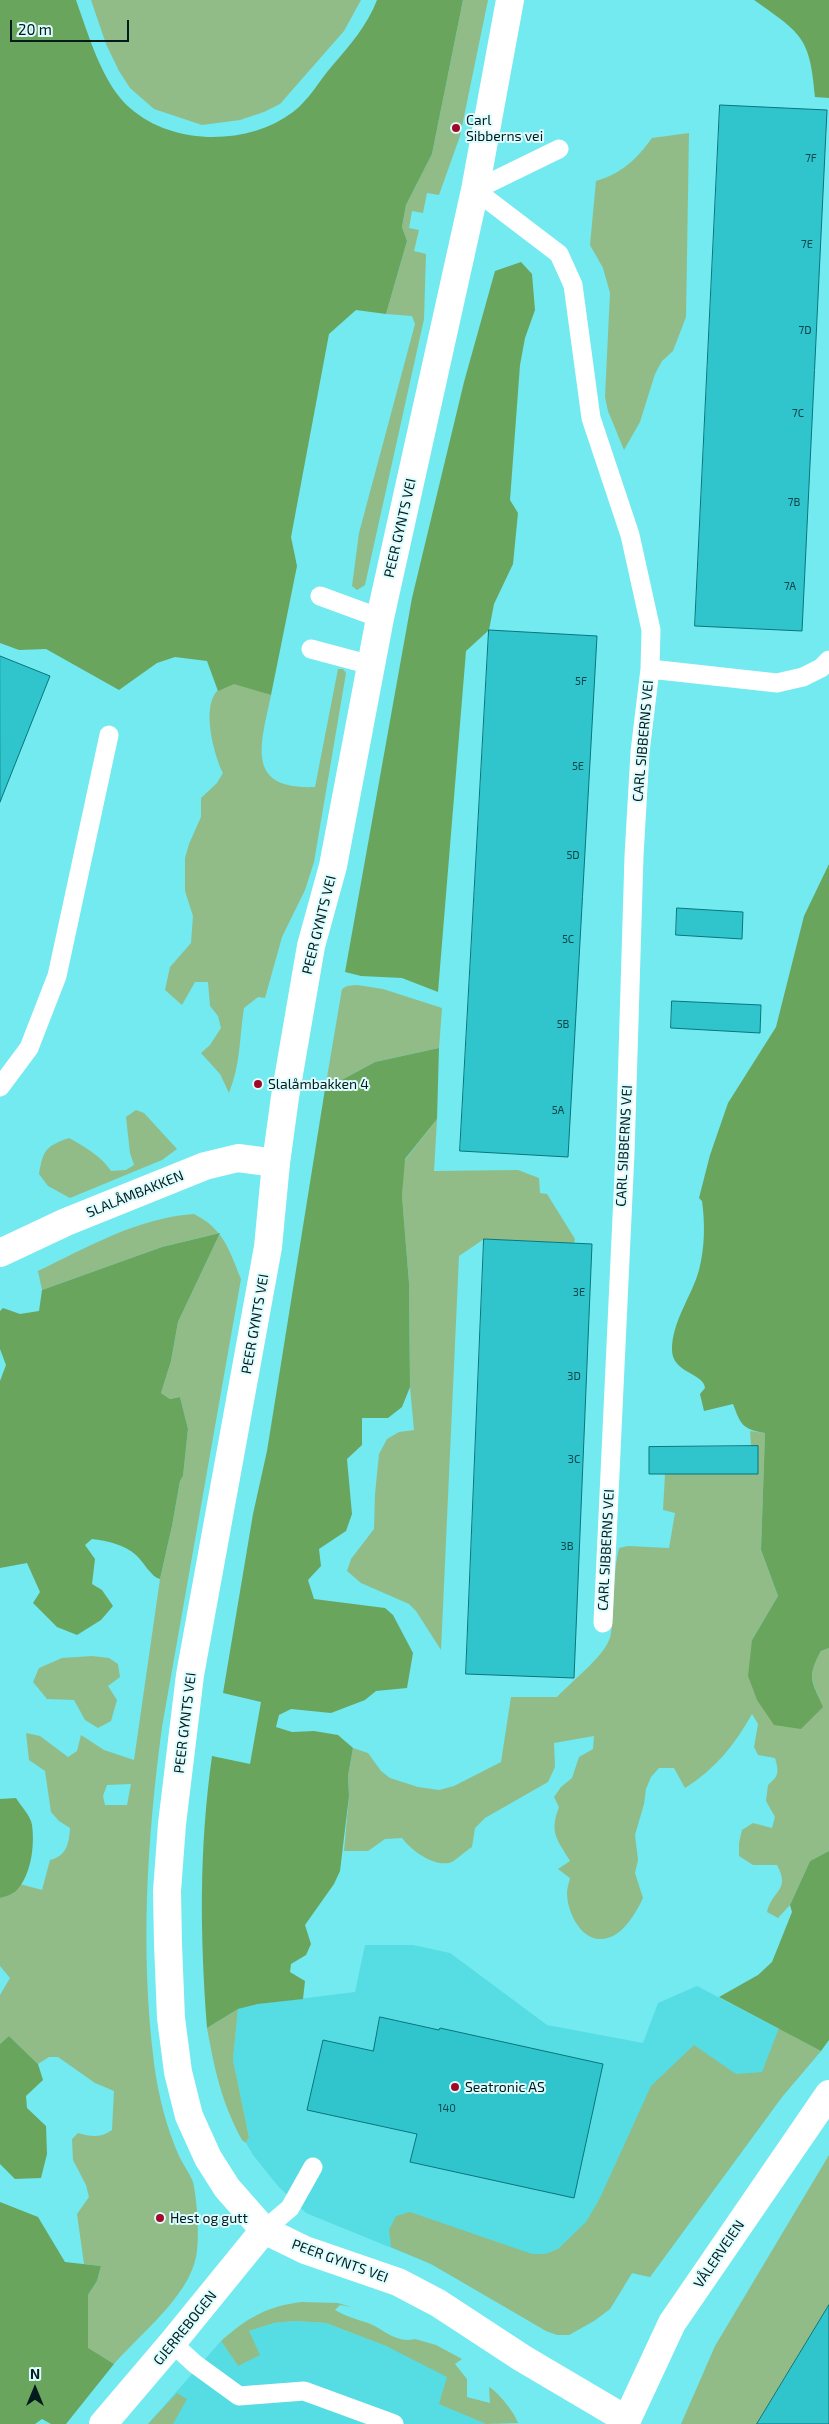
<!DOCTYPE html>
<meta charset="utf-8">
<style>
body{margin:0}
#map{position:relative;width:829px;height:2424px;overflow:hidden;background:#73e9f0;font-family:"Exo 2",sans-serif}
canvas{display:block}
.north{position:absolute;left:10px;top:2364px;width:50px;height:50px;-webkit-text-stroke:4px #ddfcfd;paint-order:stroke;rotate:0deg;font-size:14px;font-weight:700;line-height:20px;text-align:center;color:#021b1d}
.north::after{content:'';display:block;margin:auto;width:18px;height:22px;background:#021b1d;clip-path:polygon(50% 0,100% 100%,50% 72%,0 100%)}
.scale{position:absolute;left:10px;top:20px;width:119px;height:22px;box-sizing:border-box;border:2px solid #021b1d;border-top:0;padding-left:6px;font-size:15px;line-height:18px;white-space:nowrap;color:#021b1d;-webkit-text-stroke:4px #ddfcfd;paint-order:stroke}
</style>
<div id="map">
<canvas width="829" height="2424"></canvas>
<div class="north">N</div>
<div class="scale">20 m</div>
</div>
<script>
const ctx = document.querySelector('canvas').getContext('2d');
ctx.lineJoin = 'round';
function fillPath(path, color) {
  ctx.fillStyle = color;
  ctx.fill(path, 'evenodd');
}
function strokePath(path, color, width, dash) {
  ctx.strokeStyle = color;
  ctx.lineWidth = width;
  ctx.lineCap = dash ? 'butt' : 'round';
  ctx.setLineDash(dash || []);
  ctx.stroke(path);
}
function write(font, color, halo, rows, align = 'center') {
  ctx.font = font + ' "Exo 2",sans-serif';
  ctx.lineWidth = 4;
  ctx.setLineDash([]);
  ctx.textBaseline = 'middle';
  ctx.strokeStyle = halo;
  ctx.fillStyle = color;
  for (const [text, x, y, turn = 0] of rows) {
    ctx.save();
    ctx.translate(x, y);
    ctx.rotate((+turn || 0) * Math.PI / 180);
    ctx.textAlign = isNaN(turn) ? turn : align;
    if (halo) ctx.strokeText(text, 0, 0);
    ctx.fillText(text, 0, 0);
    ctx.restore();
  }
}
const built = new Path2D(`
 M365,1945h48l37,8 97,72 96,18 15,-40 39,-17 124,65 -39,46 -132,180 -18,-4 -22,36 -41,26h-12l-126,-71 -125,-51 -28,-27 -25,-31 -7,-12 3,-6 -16,-77 5,-51 20,-5 97,-12z
 M294,2321l32,2 60,23 42,20 20,11 -8,27 46,20h-338l73,-83 17,25 11,-35 25,-8z`);
const green = new Path2D(`
 M91,0h270l-17,31 -64,73 -16,8 -24,8 -38,5 -48,-16 -24,-21 -11,-17 -13,-27z
 M463,0h25l-28,136 -21,59 -12,-2 -4,20 -11,-2 -3,17 10,2 -5,21 12,3 -2,65 -59,266 -8,5 -5,-4 7,-53 56,-209 -3,-8 -26,-2 21,-73 -5,-14 4,-22 26,-51z
 M689,133l-3,184 -13,34 -11,10 -7,13 -15,48 -16,28 -16,-39 -3,-14 5,-104 -7,-25 -13,-23 6,-64c25,-7 41,-22 56,-43z
 M338,669h5l3,4 -32,189 -9,28 -23,47 -17,61 -7,-1 -14,11c-5,32 -3,54 -15,85l-9,-19 -19,-21 9,-8 11,-17 -3,-12 -8,-10 -2,-24h-13l-13,23 -17,-15 5,-23 21,-24 2,-27 -8,-25v-33l4,-14 12,-27v-19l16,-15 6,-10c-10,-20 -29,-88 11,-89 11,0 26,8 37,11 -10,49 -27,95 44,92z
 M357,985l26,4 59,19 -3,40 -64,14 -50,27 17,-100 5,-3z
 M136,1110l8,3 33,36 -15,11 -92,38 -22,-12 -9,-12c4,-24 7,-28 30,-36 16,9 31,17 42,33l15,-1 8,-5 -4,-12 -4,-36z
 M437,1119l-3,52 84,-1 21,8 1,15 7,1 28,45 -1,4 -90,-4 -25,17 -18,394 -25,-39 -7,-7 -48,-21 -14,-12 4,-12 23,-30 1,-35 4,-40 8,-15 12,-7 15,-2 -4,-43 -1,-104 -7,-87 2,-35z
 M194,1214c30,15 35,36 47,65l-79,448c-15,112 -22,224 -8,336 4,32 13,67 26,95 4,8 10,16 13,24 4,17 7,58 3,75 -8,40 -56,77 -82,107l-26,-15v-54l9,-14 4,-15 -17,-2 -7,-50 12,-17 -3,-12 -13,-25 -1,-21 6,-6c13,4 23,5 34,-3l2,-39 -19,-8 -37,-26h-9l-11,7 -29,-28 -9,8v-49l10,-17 -10,-12v-68l14,-5 6,-9 22,6 8,-30c17,-4 19,-17 20,-32l-11,-7 -8,-9 -6,-41 -16,-11 -3,-27 14,3 28,21 9,-6 4,-16 23,15 30,10 26,-181 12,-53 8,-45 3,-5 5,-47 -8,-32 -10,2 -9,-6 10,-32 7,-39 42,-89 -58,14 -120,43 -4,-19c50,-24 99,-53 156,-57zM131,1784l-4,21h-22l-2,-9 4,-11z
 M750,1431l15,2 -4,117 17,46 -26,44 67,57c-10,-20 -9,-26 2,-46l8,-3v203l-19,10 -20,44 -12,13 -11,-6c5,-22 24,-21 10,-47h-24l-14,-9v-13l3,-13 11,-7 19,5 3,-11 -9,-16 2,-16c11,-9 11,-13 7,-27l-17,-3 -4,-8 4,-23 -6,-10c-17,31 -38,56 -67,74l-11,-20h-15l-8,9 -5,12 -2,15 -9,31 3,25 -3,13 8,25c-7,15 -22,42 -43,41 -20,0 -33,-28 -33,-46 0,-5 2,-10 3,-15l-12,-9 12,-8c-13,-22 -21,-28 -11,-54l-5,-10 7,-10 11,-9 7,-21 14,-8 1,-13 -40,7 1,24 -7,15 -63,36 -10,10 -3,19c-7,4 -16,14 -23,16 -17,3 -38,-13 -47,-25l-17,1 -17,12h-24l5,-55 -1,-20 5,-28 15,5 13,18 9,7 28,9 21,3 15,-4 47,-24 10,-65h46c14,-15 46,-40 52,-57 3,-5 2,-13 3,-19 3,-24 1,-49 7,-73l9,-2 41,2 6,-35 -12,-3 2,-36h93v-28h-7z
 M92,1656l17,2 9,6 2,13 -12,9 9,14 -6,21 -13,7 -13,-8 -11,-20 -27,-1 -14,-17 6,-14 23,-10z
 M238,2009l-5,51 16,77 -3,6 -4,-3c-21,-39 -27,-69 -35,-112z
 M779,2028l42,23 -39,46 -132,180 -18,-4 -22,36 -16,12 -25,14h-12l-11,-4 -115,-67 -40,-17 -2,-17 7,-14 14,-4 122,42h13l13,-5 28,-27 13,-22 52,-114 43,-41 42,29 26,-2z
 M829,2155v150l-72,119h-76l34,-78z
 M302,2302l36,1 13,4 -11,-2 -5,5c10,6 21,9 33,13 16,6 28,21 47,16l21,6 26,14 -7,5 12,15v18l23,6 -1,-16c10,6 25,25 29,36l-32,1 -47,-20 8,-27 -61,-31 -60,-23 -32,-2 -20,2 -25,8 11,24 -22,11 -17,-25c26,-23 46,-35 81,-39z
 M177,2393l10,6 -14,25h-25z`);
const forest = new Path2D(`
 M0,0h76c12,33 26,84 54,108 43,38 118,38 163,4 16,-12 26,-31 39,-46 18,-21 35,-40 45,-66h86l-31,154 -26,51 -4,22 5,14 -21,73 -30,-4 -27,24 -38,203 6,29 -26,129 -37,-11 -16,7 -11,-30 -32,-4 -18,6 -38,27 -73,-41 -27,1 -19,-7z
 M754,0h75v98l-14,-1c-5,-60 -13,-63 -61,-97z
 M521,262l11,12 3,36 -10,28 -5,27 -10,135 8,13 -5,51 -19,40 -5,26 -23,21 -28,341 -36,-14 -41,-2 -16,-4 67,-374 52,-216 31,-111z
 M829,864v784l-8,3c-15,27 -9,30 2,56l-22,22 -27,-4 -17,-25 -9,-24 4,-36 26,-44 -17,-46 4,-117c-23,-4 -24,-8 -32,-29l-29,7 -4,-17 5,-6c-1,-15 -33,-15 -33,-38 0,-29 20,-54 27,-80 6,-23 6,-47 3,-69l-3,-3 11,-43 18,-52 48,-76 28,-111z
 M439,1048l-2,71 -32,40 -3,37 7,87 1,104 -8,20 -14,11h-26v27l-15,14 5,55 -6,17 -27,18 2,17 -13,14 6,19 71,9 8,7 20,38 -6,35 -31,3 -11,9 -34,13 -40,-4 -12,6 -3,12 16,5 22,-1 24,4 15,13 -5,28 1,20 -9,75 -6,13 -29,41 6,19 -5,11 -15,9 -1,8 15,9 -2,18 -45,5 -20,5 -31,19c-7,-94 -8,-179 5,-272l38,8 11,-62 -38,-9 30,-179 14,-63 58,-362 50,-27z
 M220,1233l-42,89 -7,39 -10,32 9,6 10,-2 8,32 -5,47 -3,5 -8,45 -12,53c-9,-2 -16,-17 -24,-24 -12,-11 -29,-14 -44,-16l-7,6 10,14 -3,25 10,6 11,16 -12,14 -24,15 -20,-8 -24,-24 7,-11 -13,-29 -27,5v-187l6,-16 -6,-16v-38l3,-3 17,6 19,-3 3,-21 120,-43z
 M16,1798c4,7 15,18 16,27 3,21 -1,52 -17,67 -4,3 -11,5 -15,6v-99z
 M829,1851v189l-8,11 -102,-54 39,-22 14,-13 20,-50 -2,-7 20,-44z
 M9,2036l29,28 5,16 -17,16 1,12 19,18 1,28 -6,24 -26,1 -15,-15v-120z
 M0,2202l38,15 27,45 36,4 -4,15 -9,14v53l26,16 -48,60h-15l-9,-5 -7,5h-35z`);
const building = new Path2D(`
 M720,105l107,5 -25,521 -107,-5z
 M489,630l108,6 -29,521 -108,-6z
 M0,656l50,20 -50,126z
 M677,908l66,4 -1,27 -66,-4z
 M672,1001l89,4 -1,28 -89,-5z
 M484,1239l108,5 -18,434 -108,-4z
 M758,1446v28h-109v-27z
 M380,2017l59,13 1,-2 163,36 -29,134 -164,-36 7,-28 -110,-24 16,-70 50,11z
 M829,2305v119h-72z`);
const lane = new Path2D(`
 M559,149l-84,41 84,64 14,31 18,133 39,117 21,95 -1,39 -10,83 -6,104 -9,297 -22,470
 M320,596l60,22
 M311,649l60,16
 M650,669l127,14 26,-6 18,-9 8,-8
 M0,1087l29,-39 28,-72 52,-241
 M264,2230l26,-22 23,-41
 M172,2343l23,21 44,32 65,-5 90,33`);
const street = new Path2D(`
 M0,1253l66,-31 139,-56 33,-8 38,5
 M103,2424l69,-81 92,-113`);
const secondary = new Path2D(`
 M510,0l-35,190 -95,428 -47,248 -22,80 -26,151 -9,66 -8,84 -78,428 -18,149 -5,67 1,53 3,74 7,54 11,44 19,42 19,30 37,42 41,20 93,32 40,21 84,55 105,62
 M625,2424l47,-101 157,-229`);
const markers = [
 [456,128,5,"#a40829"],
 [258,1084,5,"#a40829"],
 [455,2087,5,"#a40829"],
 [160,2218,5,"#a40829"]
];
const numberNames = [
 ["7F",811,158],
 ["7E",807,244],
 ["7D",805,330],
 ["7C",798,413],
 ["7B",794,502],
 ["7A",790,586],
 ["5F",581,681],
 ["5E",578,766],
 ["5D",573,855],
 ["5C",568,939],
 ["5B",563,1024],
 ["5A",558,1110],
 ["3E",579,1292],
 ["3D",574,1376],
 ["3C",574,1459],
 ["3B",567,1546],
 ["140",447,2108]
];
const poiNames = [
 ["Carl",466,120],
 ["Sibberns vei",466,136],
 ["Slalåmbakken 4",268,1084],
 ["Seatronic AS",465,2087],
 ["Hest og gutt",170,2218]
];
const streetNames = [
 ["PEER GYNTS VEI",400,528,-77],
 ["CARL SIBBERNS VEI",643,741,-85],
 ["PEER GYNTS VEI",319,925,-76],
 ["CARL SIBBERNS VEI",624,1146,-87],
 ["SLALÅMBAKKEN",135,1194,-22],
 ["PEER GYNTS VEI",255,1324,-80],
 ["CARL SIBBERNS VEI",606,1550,-87],
 ["PEER GYNTS VEI",185,1723,-83],
 ["VÅLERVEIEN",719,2254,-56],
 ["PEER GYNTS VEI",340,2261,20],
 ["GJERREBOGEN",185,2328,-51]
];
fillPath(built, '#56dce3');
fillPath(green, '#91bc88');
fillPath(forest, '#6aa55e');
fillPath(building, '#30c4cc');
strokePath(building, '#08767b', 1);
strokePath(lane, '#fff', 19);
strokePath(street, '#fff', 28);
strokePath(secondary, '#fff', 28);
for (const [x, y, r, color] of markers) {
  const dot = new Path2D();
  dot.arc(x, y, r, 0, 2 * Math.PI);
  ctx.fillStyle = color;
  ctx.fill(dot);
  strokePath(dot, '#ddfcfd', 2);
}
write('11px', '#0e4549', null, numberNames);
write('14px', '#021b1d', '#ddfcfd', poiNames, 'left');
write('14px', '#021b1d', '#ddfcfd', streetNames);
</script>
